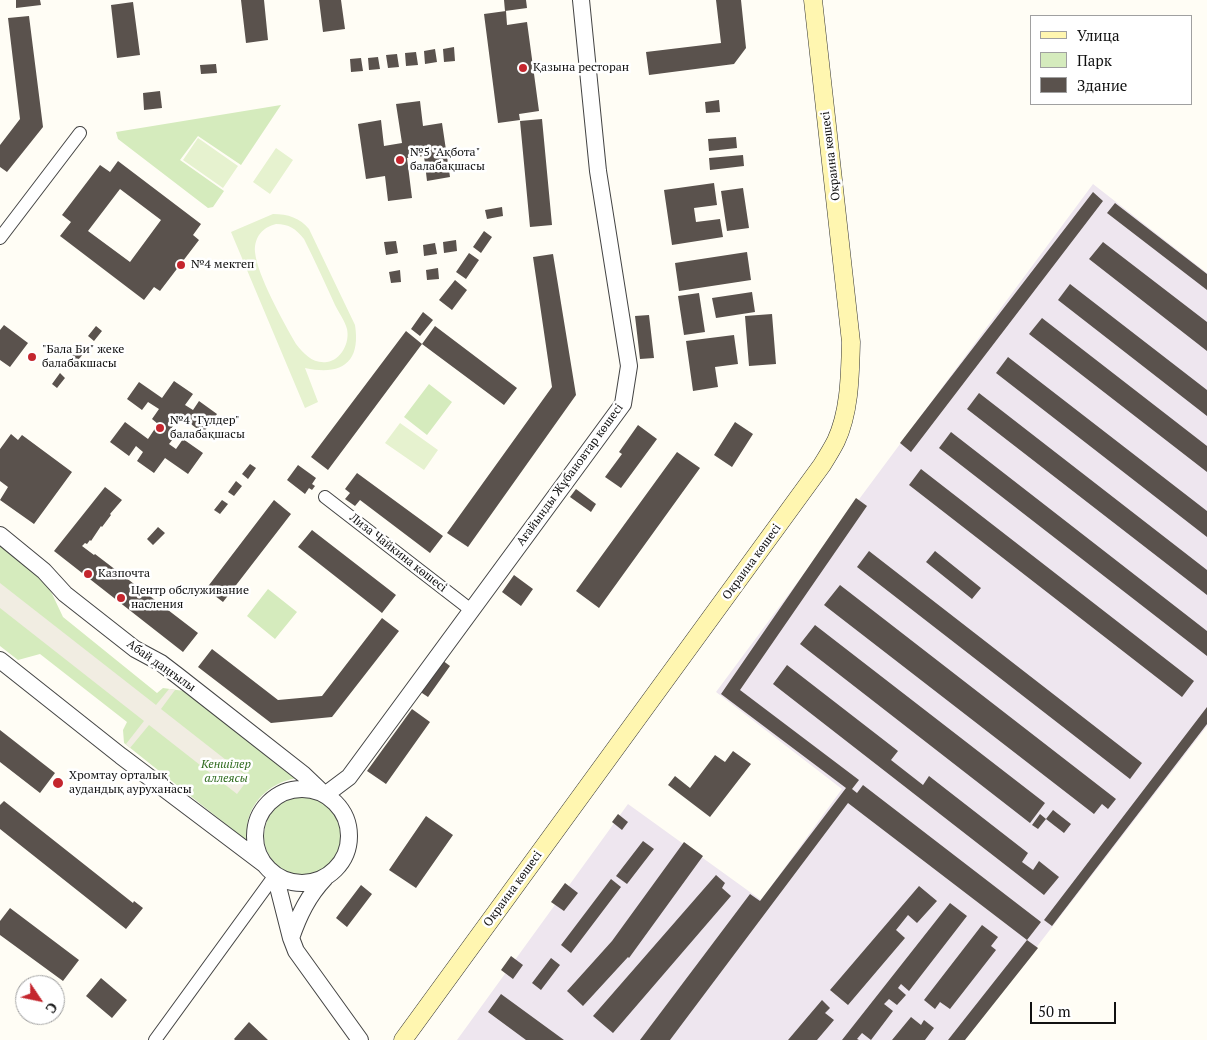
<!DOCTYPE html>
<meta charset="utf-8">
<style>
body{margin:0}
#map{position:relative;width:1207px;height:1040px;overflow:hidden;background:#fffdf5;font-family:"PT Serif",serif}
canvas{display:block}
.legend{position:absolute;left:1030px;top:15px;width:162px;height:90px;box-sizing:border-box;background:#fff;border:1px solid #a0a0a0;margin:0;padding:6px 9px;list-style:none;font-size:15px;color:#111}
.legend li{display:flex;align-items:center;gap:10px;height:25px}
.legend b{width:25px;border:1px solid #a0a0a0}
.north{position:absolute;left:15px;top:975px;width:50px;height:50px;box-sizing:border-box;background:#fff;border:1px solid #a0a0a0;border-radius:50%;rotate:124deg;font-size:14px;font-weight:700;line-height:20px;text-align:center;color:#111}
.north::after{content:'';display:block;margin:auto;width:18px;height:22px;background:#c4262e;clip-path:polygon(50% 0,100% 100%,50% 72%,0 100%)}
.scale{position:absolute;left:1030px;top:1002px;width:86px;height:22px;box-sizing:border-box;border:2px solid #111;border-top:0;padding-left:6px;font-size:15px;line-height:18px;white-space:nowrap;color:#111;-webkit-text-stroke:4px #fff;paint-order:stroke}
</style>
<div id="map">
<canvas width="1207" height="1040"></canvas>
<ul class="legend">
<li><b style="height:6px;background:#fff6b0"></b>Улица</li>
<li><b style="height:14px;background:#d5ebbd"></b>Парк</li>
<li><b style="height:14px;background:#5a524d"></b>Здание</li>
</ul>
<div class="north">С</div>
<div class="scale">50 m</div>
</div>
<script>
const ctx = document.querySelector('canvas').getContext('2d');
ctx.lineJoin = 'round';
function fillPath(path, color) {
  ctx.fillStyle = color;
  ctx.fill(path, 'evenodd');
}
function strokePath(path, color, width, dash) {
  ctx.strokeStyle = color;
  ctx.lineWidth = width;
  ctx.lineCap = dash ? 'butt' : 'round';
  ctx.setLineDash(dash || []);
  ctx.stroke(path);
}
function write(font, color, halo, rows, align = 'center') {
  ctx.font = font + ' "PT Serif",serif';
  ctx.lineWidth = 5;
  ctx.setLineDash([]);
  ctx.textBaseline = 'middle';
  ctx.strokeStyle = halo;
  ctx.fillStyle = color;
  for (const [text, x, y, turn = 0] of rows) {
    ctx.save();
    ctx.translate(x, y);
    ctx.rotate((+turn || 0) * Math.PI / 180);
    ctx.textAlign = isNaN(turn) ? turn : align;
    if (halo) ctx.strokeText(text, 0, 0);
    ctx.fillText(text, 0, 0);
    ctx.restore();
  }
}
const industrial = new Path2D(`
 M1093,184l114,89v453l-242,314h-508l171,-236 133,96 81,-111 -126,-97z`);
const green = new Path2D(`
 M281,105l-40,60 -43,-29 -18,24 44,31 -11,16 -5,1 -90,-69 -2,-7z
 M429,384l23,18 -25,33 -23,-18z
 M0,545l46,36 17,36 94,76 6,-5 28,4 108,86c-22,2 -43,17 -50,39 -3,8 -2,16 -2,24l-123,-98 -1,-13 4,-8 -87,-68 -22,6 -18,-14z
 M268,589l29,23 -22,27 -28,-23z
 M264 836a39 39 0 1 1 78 0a39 39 0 1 1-78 0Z`);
const pitch = new Path2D(`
 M198,138l40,28 -15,22 -40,-28z
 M276,148l17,12 -23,34 -17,-12z
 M273,214c15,0 27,4 36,15l46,96c6,38 -14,51 -50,43l13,34 -13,6 -74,-176zM276,224c13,0 20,5 28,15 11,22 21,44 31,66 4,8 10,16 12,24 3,14 -6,31 -20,33 -14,2 -23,-8 -31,-18 -12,-21 -39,-69 -41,-92 -1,-15 8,-25 21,-28z
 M400,423l38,27 -14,20 -39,-27z`);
const plaza = new Path2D(`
 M0,583l156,122 13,-16 6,1 -14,19 88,69 -12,16 -88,-69 -19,23 -4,-4 18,-23 -144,-113z`);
const building = new Path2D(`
 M16,0h24l1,5 -25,3z
 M241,0h23l4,40 -22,3z
 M319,0h22l4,29 -22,3z
 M504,0h22l1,8 -22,3z
 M716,0h25l5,48 -12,16 -85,11 -3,-23 75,-9z
 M133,2l7,53 -23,3 -6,-53z
 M506,11l1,14 20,-3 12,89 -20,3 1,6 -22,3 -14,-109z
 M29,16l14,111 -36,45 -7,-5v-22l20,-26 -12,-101z
 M454,47l1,14 -11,1 -1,-13z
 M435,49l2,13 -12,2 -1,-13z
 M416,52l2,13 -12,1 -1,-13z
 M397,54l2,13 -11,1 -2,-13z
 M378,57l2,12 -11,1 -1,-12z
 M361,58l2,13 -12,1 -1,-13z
 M216,64l1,9 -16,1 -1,-9z
 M160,91l2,17 -18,2 -1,-17z
 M719,100l1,12 -14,1 -1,-11z
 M420,101l3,25 19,-3 8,54 -23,4 -3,-25 -17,2 5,40 -24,3 -3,-25 -19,3 -8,-55 23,-4 3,26 18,-3 -6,-39z
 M542,119l10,106 -22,2 -10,-106z
 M736,137l1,11 -28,3 -1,-12z
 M743,155l1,11 -34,4 -1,-12z
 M118,161l83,63 -8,11 6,5 -39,51 -6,-4 -10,13 -84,-64 11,-14 -9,-7 38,-50 10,7zM120,189l41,31 -31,42 -42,-31z
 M714,183l3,22 -23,3 2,14 24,-3 3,18 -51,8 -8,-55z
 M743,188l6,40 -22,3 -6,-40z
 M1093,192l10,9 -192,251 -11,-9z
 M1115,203l92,71v16l-100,-77z
 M502,207l1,9 -16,3 -2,-9z
 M484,231l8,6 -11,16 -8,-6z
 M456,240l1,11 -13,2 -1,-11z
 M396,241l2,12 -12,2 -2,-13z
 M1103,242l104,80v29l-118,-92z
 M435,243l2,11 -13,2 -1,-11z
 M747,252l4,28 -72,11 -4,-28z
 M469,253l10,7 -13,19 -10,-7z
 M553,254l23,141 -108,152 -21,-14 105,-146 -19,-130z
 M438,268l1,11 -12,1 -1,-10z
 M400,270l1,12 -10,1 -2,-11z
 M455,280l12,10 -15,20 -13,-10z
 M1070,284l137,106v26l-149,-116z
 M752,292l3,20 -39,6 -4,-20z
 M699,293l6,39 -21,3 -6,-39z
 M423,312l10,8 -13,16 -9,-7z
 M772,314l4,50 -27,2 -4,-50z
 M649,315l5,43 -14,1 -5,-43z
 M1042,318l165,128v26l-178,-138z
 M4,325l24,18 -18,24 -10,-7v-30z
 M96,326l6,5 -8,10 -6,-5z
 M435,326l82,62 -13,17 -82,-61z
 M406,331l16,13 -94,126 -17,-13z
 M734,335l4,29 -23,3 3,20 -25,4 -7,-50z
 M77,350l6,4 -8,10 -6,-4z
 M1008,357l199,154v26l-211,-164z
 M60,373l5,5 -8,10 -5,-4z
 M174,381l19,13 -8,11 8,5 6,-9 18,13 -14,19 -23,-17 -9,13 6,5 -8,10 7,5 7,-10 20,14 -15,21 -23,-16 -11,15 -17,-12 6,-9 -7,-6 -7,10 -19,-14 15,-20 23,17 10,-15 -6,-5 7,-10 -11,-7 -6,8 -15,-11 12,-17 23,16z
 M979,393l228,177v25l-240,-186z
 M735,422l18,12 -21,33 -18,-12z
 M638,425l19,14 -36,49 -16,-11 17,-23 -3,-2z
 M951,432l256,199v25l-268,-208z
 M11,434l7,6 4,-5 50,37 -38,52 -34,-24 8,-13 -8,-6v-32z
 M677,452l23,16 -101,140 -23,-17z
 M250,464l6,4 -8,11 -6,-5z
 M298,465l18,13 -4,6 3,2 -3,4 -3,-2 -4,6 -18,-14z
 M921,469l273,212 -12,16 -273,-212z
 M357,473l86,63 -13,17 -70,-53 -5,6 -10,-7 5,-6 -5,-4z
 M236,481l6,5 -8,10 -6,-4z
 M105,487l17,13 -12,14 1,1 -9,12 -1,-1 -10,15 -1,-1 -3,4 -2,-1 -3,3 12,9 1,-1 103,79 -15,19 -129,-101z
 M576,489l20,15 -5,8 -21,-15z
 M856,498l11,8 -127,184 119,90 -7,9 5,4 6,-8 178,137 -14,18 11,8 -73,92h-17l79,-100 -179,-137 -178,237h-30l110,-146 10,7 86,-113 -125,-94z
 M222,500l6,4 -8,10 -6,-4z
 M274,500l17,14 -68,88 -17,-13z
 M158,527l7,6 -12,12 -6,-6z
 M312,530l84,65 -14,18 -84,-66z
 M869,551l273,212 -12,16 -273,-212z
 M935,551l46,37 -9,11 -46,-37z
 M514,575l19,14 -12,17 -19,-14z
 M840,585l276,214 -8,10 -6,-5 -8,10 -270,-209z
 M382,618l17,13 -67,86 -61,6 -73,-56 14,-18 66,51 44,-4z
 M815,625l230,178 -15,20 -230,-179z
 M442,660l8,6 -22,31 -9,-6z
 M787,665l111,86 -7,9 32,25 6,-9 99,77 -6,9 11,8 6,-9 20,16 -15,18 -271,-211z
 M1207,707v17l-155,202 -8,-6z
 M412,709l18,13 -44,62 -19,-13z
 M0,730l55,43 -15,20 -40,-31z
 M733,751l18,13 -41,53 -42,-32 7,-9 15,12 25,-33 10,7z
 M4,801l129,102 1,-2 9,7 -17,21 -126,-100v-24z
 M1053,810l18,14 -7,9 -18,-14z
 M618,814l10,8 -6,8 -10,-8z
 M1040,814l6,5 -8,10 -6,-4z
 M426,816l27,19 -37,53 -27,-18z
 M643,841l11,8 -27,35 -11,-8z
 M684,842l19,14 -74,102 -1,-1 -45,49 -16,-15 45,-50z
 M716,875l9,8 -3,5 9,8 -118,137 -20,-17z
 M611,879l10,8 -50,66 -10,-8z
 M565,883l13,10 -14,18 -13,-9z
 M361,885l11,9 -25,33 -11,-9z
 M919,886l18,15 -20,22 -9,-8 -12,15 9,8 -57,67 -18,-15z
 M950,903l17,13 -58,75 -8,-7 -3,4 8,7 -9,10 -8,-6 -5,5 9,7 -22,29 -9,-7 -5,6 2,1h-17z
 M10,908l69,52 -16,21 -63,-46v-14z
 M982,925l16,12 -7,9 5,4 -46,59 -10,-7 -5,7 -11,-9z
 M511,956l12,9 -10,14 -12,-9z
 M551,958l9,7 -19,25 -9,-7z
 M101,978l26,22 -15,18 -26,-22z
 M501,994l63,46h-38l-38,-28z
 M822,1000l8,8 -5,5 9,7 -17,20h-29z
 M911,1017l10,8 3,-5 10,8 -9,12h-33z
 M249,1022l19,18h-33l-1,-1z`);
const minor = new Path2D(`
 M0,238l80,-105
 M325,497l146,113
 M155,1040l120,-165`);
const tertiary = new Path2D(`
 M0,535l44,36 21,23 70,55 26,14 17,13 125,98 22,21 24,-18 274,-373 6,-38 -31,-195 -17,-171
 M0,660l121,96 143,108
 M255 836a47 47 0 1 1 94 0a47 47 0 1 1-94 0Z
 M275,875l16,63 5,13 64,89
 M291,938c8,-23 17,-42 34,-60`);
const secondary = new Path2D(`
 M403,1040l419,-575c5,-8 10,-16 14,-24 14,-30 14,-67 15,-99l-38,-342`);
const markers = [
 [523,68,5,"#c4262e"],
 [400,160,5,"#c4262e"],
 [181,265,5,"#c4262e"],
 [32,357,5,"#c4262e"],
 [160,428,5,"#c4262e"],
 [88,574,5,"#c4262e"],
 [121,598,5,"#c4262e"],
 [58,783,6,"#c4262e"]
];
const poiNames = [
 ["Қазына ресторан",533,68],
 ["№5 \"Ақбота\"",410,153],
 ["балабақшасы",410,167],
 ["№4 мектеп",191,265],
 ["\"Бала Би\" жеке",42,350],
 ["балабакшасы",42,364],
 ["№4 \"Гүлдер\"",170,421],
 ["балабақшасы",170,435],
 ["Казпочта",98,574],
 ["Центр обслуживание",131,591],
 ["насления",131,605],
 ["Хромтау орталық",69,776],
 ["аудандық ауруханасы",69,790]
];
const streetNames = [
 ["Окраина көшесі",831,156,-97],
 ["Ағайынды Жұбановтар көшесі",570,475,-54],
 ["Лиза Чайкина көшесі",398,553,38],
 ["Окраина көшесі",752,562,-54],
 ["Абай даңғылы",161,666,35],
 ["Окраина көшесі",513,889,-54]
];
const parkNames = [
 ["Кеншілер",226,765],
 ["аллеясы",226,779]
];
fillPath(industrial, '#eee6ef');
fillPath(green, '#d5ebbd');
fillPath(pitch, '#e6f2cf');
fillPath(plaza, '#f1ede2');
fillPath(building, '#5a524d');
strokePath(minor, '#444', 14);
strokePath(tertiary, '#444', 18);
strokePath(secondary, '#333', 19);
strokePath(minor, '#fff', 12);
strokePath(tertiary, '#fff', 16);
strokePath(secondary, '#fff6b0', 18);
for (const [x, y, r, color] of markers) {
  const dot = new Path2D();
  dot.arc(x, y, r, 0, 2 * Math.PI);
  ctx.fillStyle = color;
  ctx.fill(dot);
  strokePath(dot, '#fff', 2);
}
write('12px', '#111', '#fff', poiNames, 'left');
write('12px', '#111', '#fff', streetNames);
write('italic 12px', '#2f6b1f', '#fff', parkNames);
</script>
